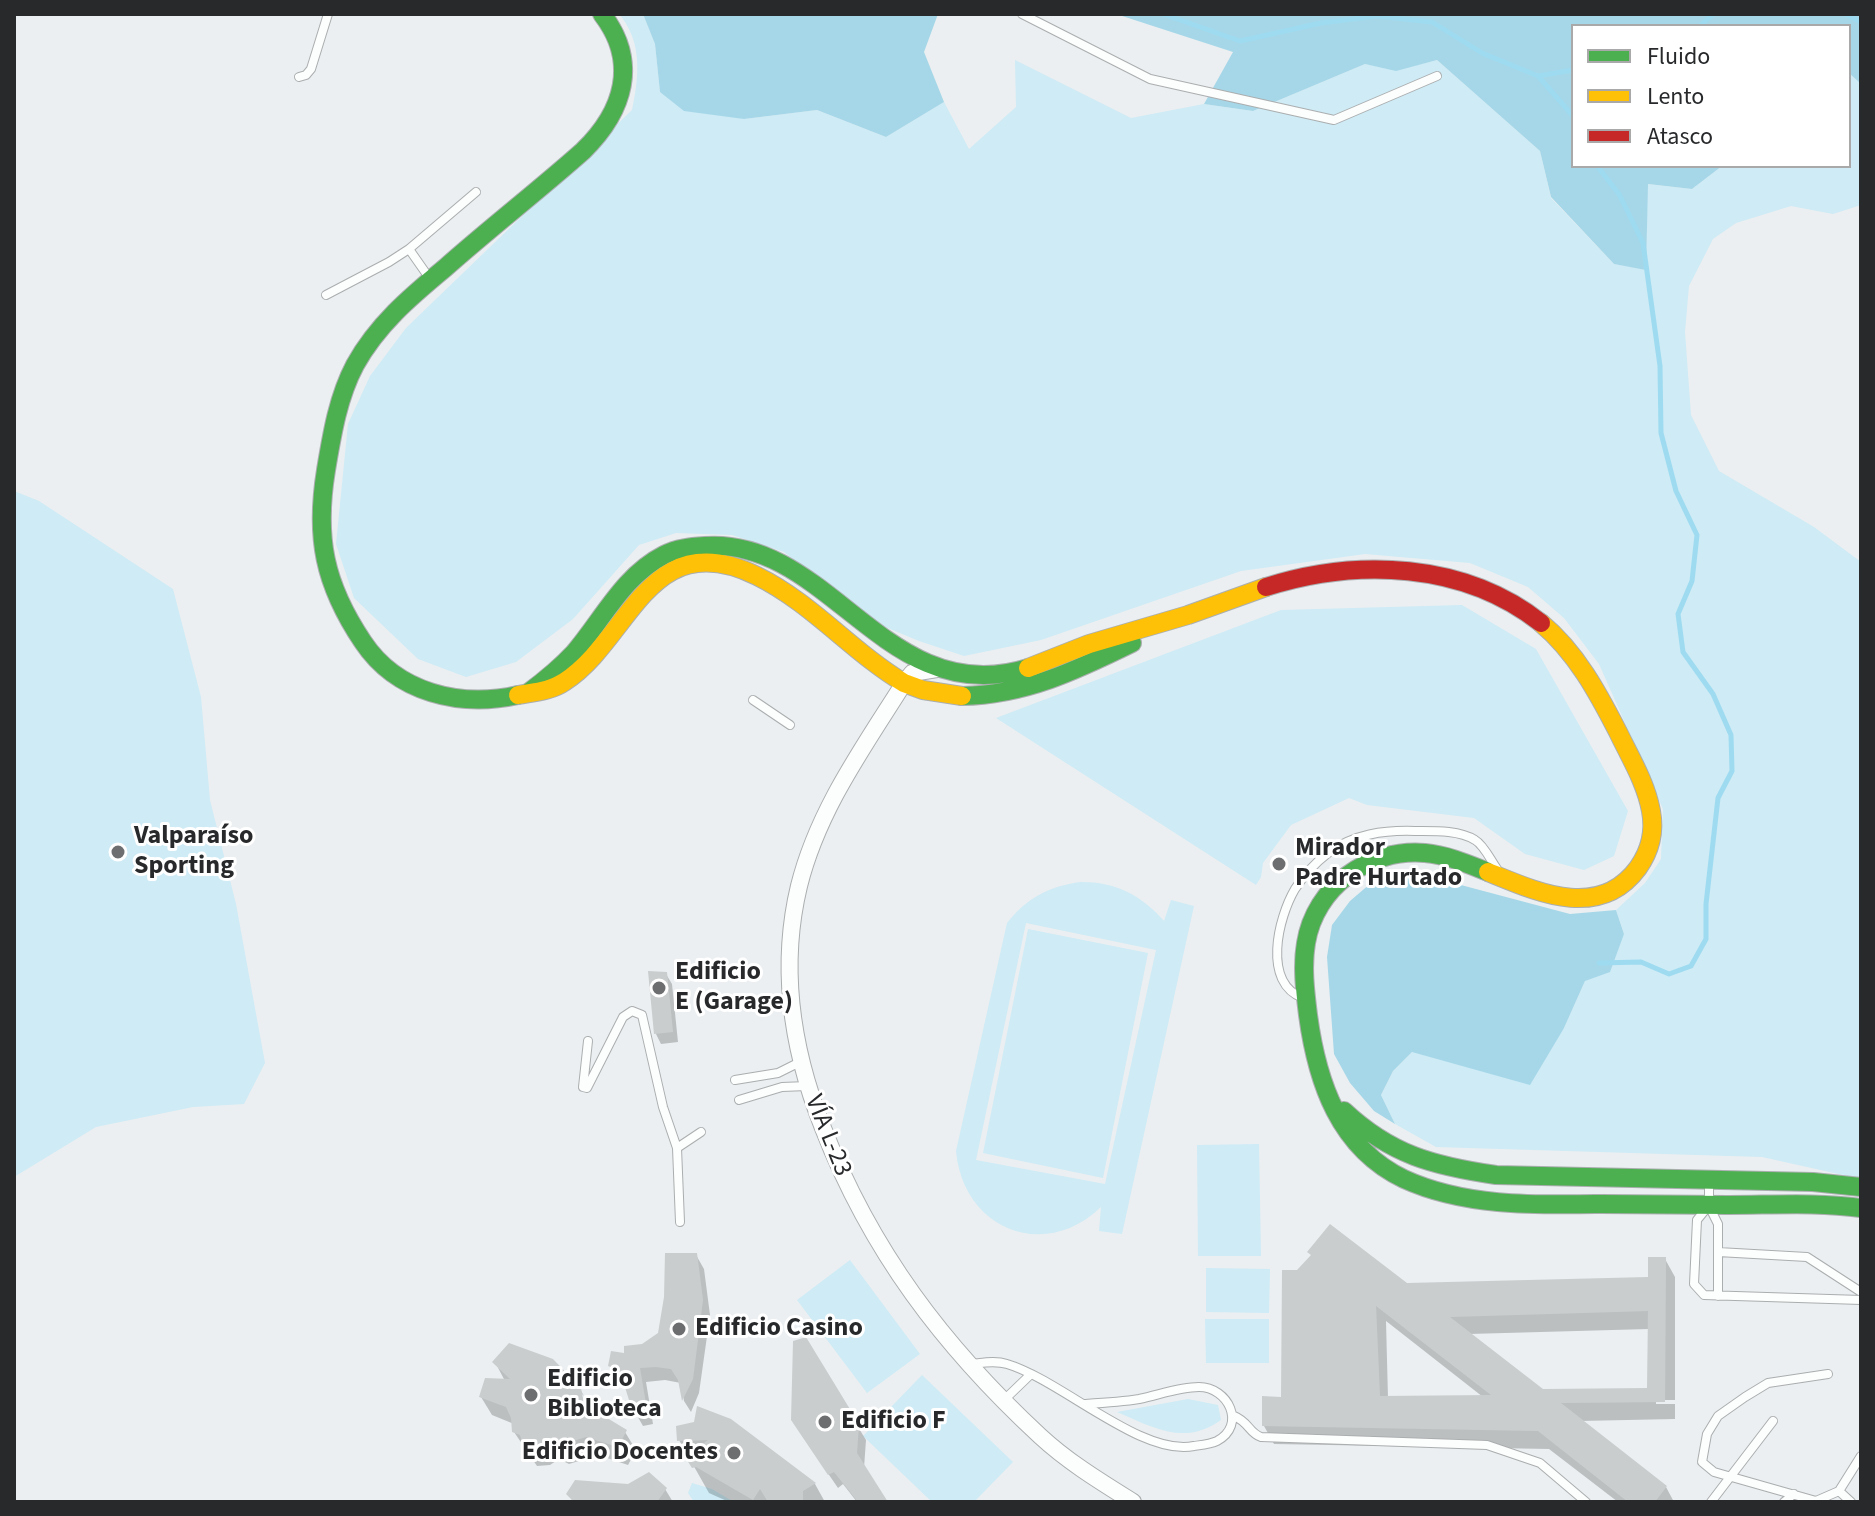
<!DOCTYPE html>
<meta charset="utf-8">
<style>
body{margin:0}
#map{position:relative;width:1875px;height:1516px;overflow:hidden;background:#ebeff1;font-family:"Source Sans 3",sans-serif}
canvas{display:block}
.frame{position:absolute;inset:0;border:16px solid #27292b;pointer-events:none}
.legend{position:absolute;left:1571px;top:24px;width:280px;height:144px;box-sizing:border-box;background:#fff;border:2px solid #a9a9aa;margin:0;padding:10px 14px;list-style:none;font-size:24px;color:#27292b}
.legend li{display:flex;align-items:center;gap:16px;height:40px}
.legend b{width:40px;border:2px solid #a9a9aa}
</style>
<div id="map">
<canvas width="1875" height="1516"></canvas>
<div class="frame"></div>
<ul class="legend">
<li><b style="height:10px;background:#4caf50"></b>Fluido</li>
<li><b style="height:10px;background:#ffc107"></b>Lento</li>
<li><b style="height:10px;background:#c62828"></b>Atasco</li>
</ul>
</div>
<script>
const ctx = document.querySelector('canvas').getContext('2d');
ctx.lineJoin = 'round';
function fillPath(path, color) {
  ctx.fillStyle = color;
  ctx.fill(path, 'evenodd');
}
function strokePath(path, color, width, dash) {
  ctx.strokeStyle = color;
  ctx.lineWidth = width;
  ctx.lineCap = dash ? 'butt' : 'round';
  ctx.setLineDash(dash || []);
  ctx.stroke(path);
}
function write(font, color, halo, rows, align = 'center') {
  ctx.font = font + ' "Source Sans 3",sans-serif';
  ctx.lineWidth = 6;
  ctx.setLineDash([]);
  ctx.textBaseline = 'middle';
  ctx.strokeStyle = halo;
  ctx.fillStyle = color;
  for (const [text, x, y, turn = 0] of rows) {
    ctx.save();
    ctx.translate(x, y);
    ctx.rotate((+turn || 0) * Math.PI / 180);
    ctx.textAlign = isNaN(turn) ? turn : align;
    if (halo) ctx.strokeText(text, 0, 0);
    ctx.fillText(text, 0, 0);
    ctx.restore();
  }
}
const green = new Path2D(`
 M619,14h24l12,30 5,48 84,27 73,-9 69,27 58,-35 25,47 47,-42 -1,-47 116,58 73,-14 49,7 112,-47 31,6 41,-10 103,91 11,47 63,66 32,5 1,-85 45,5 30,-23h127v-93l12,11v121l-28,9 -42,-8 -55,17 -23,16 -24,47 -4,46 6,83 28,56 95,56 47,35v617l-99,-22 -326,-10 -41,-23 -14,-29 12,-24 19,-19 152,-24 21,-47 39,-47 -8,-24 29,-27 16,-24 2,-50 -64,-145 -35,-46 -36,-31 -58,-24 -105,-9 -124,17 -200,69 -77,16 -45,-15 -53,-22 -82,-67 -52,-17 -56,-2 -37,12 -66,74 -57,43 -50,15 -48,-18 -64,-61 -18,-54 12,-120 22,-48 36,-48 226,-218c7,-33 11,-68 -13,-96z
 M14,491l25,10 134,88 28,108 9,103 26,104 29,159 -21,41 -51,3 -97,20 -82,50z
 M1462,605l74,44 92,162 -14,45 -30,14 -59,-16 -51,-36 -107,-13 -18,-7 -58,27 -28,38 -2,14 -5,8 -260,-167 285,-108z
 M1081,882c35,0 60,13 83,39l7,-21 23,6 -72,328 -23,-3 2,-24c-57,55 -138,22 -145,-56l51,-228c20,-25 42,-37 74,-41zM1026,923l130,27 -51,234 -129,-24z
 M1028,929l120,24 -45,225 -120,-25z
 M1259,1144l2,112h-63l-1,-111z
 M850,1260l70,94 -53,39 -70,-93z
 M1206,1268l64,1 -1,44 -63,-1z
 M1205,1319h64v44h-63z
 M922,1375l91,87 -39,40h-42l-69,-66z
 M1188,1399l30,6 3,15c-36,26 -67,8 -104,-8z
 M692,1483l20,6 22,13h-40l-6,-9z`);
const forest = new Path2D(`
 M643,14h295l-14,38 20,50 -58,35 -69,-27 -73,9 -60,-8 -24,-19 -5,-48z
 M1116,14h745v70l-12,-11v-47h-276v140h149l-30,23 -44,-5 -2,86 -32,-6 -63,-67 -11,-46 -103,-91 -41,11 -31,-7 -112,47 -49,-7 29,-52z
 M1412,872l158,42 46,-4 8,24 -14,38 -25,9 -21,47 -34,57 -118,-33 -19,19 -12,24 14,29 -21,-13 -24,-28 -16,-29 -7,-97 5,-32 18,-24 28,-24z`);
const shadow = new Path2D(`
 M666,974l6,10 6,58 -17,2 -5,-10z
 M696,1255l8,14 6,46 -11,78 -8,19 -7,-11 -3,-18 -16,-3 -19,2 7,42 -10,2 -8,-14 -9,-30 -8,-2 -8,-14 50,-31z
 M1665,1259l10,18v123h-19v4h19v15l-95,2 86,66 8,15h-56l-69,-53 -275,-5 -10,-18 19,-27 1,-127 122,13 244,-6zM1386,1321l97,76 -95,1zM1649,1329v61l-107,1 -73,-57z
 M805,1340l61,100 -2,28 21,34h-28l-14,-18 -5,4 -37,-54z
 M495,1362l85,27 4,7 -4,-4 4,22h4l-3,-16 6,10 34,24 11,18 -8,15 -30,-10 -29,9 -10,-5 -9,6 -13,1 -23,-34v-8l-22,-9 -11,-18 24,-16z
 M730,1421l85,63 10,18h-96l-20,-9 -30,-53z
 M665,1489l8,13h-100l-4,-8z`);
const stream = new Path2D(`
 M1163,14l77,27 81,-18 56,-7 55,6 50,31 56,23 35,-6
 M1846,14l15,8
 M1700,26l13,-12
 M1538,76l35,40
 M1597,166l22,28 24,49 17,123 1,67 15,58 21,44 -5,46 -14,33 5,38 30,42 18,41 1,36 -14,27 -12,106v35l-15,27 -22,8 -28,-12 -42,1`);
const building = new Path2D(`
 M648,971l19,1 6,60 -19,2z
 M1330,1224l77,59 241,-6v-20h18l-1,145 -104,1 106,83 -12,16h-27l-90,-71 -276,-5v-30l19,1 1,-127h15l14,-15 -4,-3zM1376,1306l115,89 -111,1zM1648,1311l-1,77 -104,1 -93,-72z
 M665,1253h32l6,47 -10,79 -11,22 -4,-21 -7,-11 -15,-2 -16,1 7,42 -14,3 -13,-42 -12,-5 3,-15 13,2v-7l18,-2 16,-11 6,-36z
 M806,1337l53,87 -2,29 31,49h-30l-24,-30 -6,3 -37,-55 2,-79z
 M509,1343l44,16 28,29 3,16 43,26 -9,17 -32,-10 -29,9 -10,-4 -8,5 -15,1 -4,-13 -8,-3 -1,-14 -5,-11 -27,-10 6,-19 25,1 -18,-17z
 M697,1406l34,13 85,64 -13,8v11h-35l-8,-13 -7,11 -57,-33 -4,1 -7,-11 23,-17 -31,1 -1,-15 18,-4z
 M649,1472l18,16 -10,14h-83l-8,-8 9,-14 53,4z`);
const lane = new Path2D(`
 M1022,14l128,65 184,41 103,-44
 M299,77l7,-2 5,-6 17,-55
 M409,249l67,-57
 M326,295l63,-33 20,-13 21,30
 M753,700l37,25
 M1303,998c-41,-15 -25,-80 -8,-109 9,-14 20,-26 33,-36 26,-19 56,-23 87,-22 19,0 44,-1 60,9 9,5 16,21 22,29
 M588,1041l-5,46 4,1 36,-71 9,-6 10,4 21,92 14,41
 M735,1080l43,-7 22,-11
 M739,1100l43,-13 25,-1
 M1709,1180v26l9,18v72
 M1706,1209l-9,11 -3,64 10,11 157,5
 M680,1222l-3,-74 24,-16
 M1718,1252l89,5 54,35
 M970,1364c12,-1 25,-4 37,0 54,16 135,93 187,82 7,-1 17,-2 23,-5 30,-16 11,-54 -18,-54 -20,0 -40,8 -60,12 -18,3 -37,4 -55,5
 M1828,1374l-60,9 -23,14 -27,19 -11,18 -5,28 12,10 102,29 23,-10 22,-35
 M1004,1400l26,-25
 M1234,1416c15,6 15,17 27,21l226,8 53,18 46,39
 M1839,1491l12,11
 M1711,1502l62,-81
 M1784,1502l10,-8`);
const street = new Path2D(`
 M937,669l-25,4 -8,10c-41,65 -86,127 -105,203 -20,83 -7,164 24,242 48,123 120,218 217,308 28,26 61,46 93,66`);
const fast = new Path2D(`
 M528,693c16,-12 32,-25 46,-40 29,-34 49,-77 90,-98 13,-7 27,-8 41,-9 125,-9 181,166 323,122
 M518,695c-58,13 -121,-2 -155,-53 -39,-58 -48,-105 -37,-172 6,-36 12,-73 29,-105 22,-40 55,-68 90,-97 45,-40 93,-77 138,-117 41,-40 56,-89 19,-137
 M962,696c63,-1 115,-26 170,-53
 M1488,872c-20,-8 -41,-17 -63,-19 -56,-5 -110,34 -119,90 -4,23 -1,48 2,72 9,67 31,133 96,164 61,28 132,26 197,25 42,0 85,1 127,1 45,0 89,-3 133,3
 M1344,1111c47,44 90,55 152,64l317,7 48,5`);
const slow = new Path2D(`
 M1028,668l61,-24 99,-29 78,-28
 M518,695c16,-3 33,-4 46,-13 67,-43 84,-159 193,-106 55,27 95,76 147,107l19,7 39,6
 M1488,872c49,20 111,49 150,-4 12,-17 17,-36 13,-57 -5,-28 -21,-54 -33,-79 -20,-39 -42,-80 -77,-109`);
const jam = new Path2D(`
 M1266,587c91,-29 198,-25 275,36`);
const markers = [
 [118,852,8,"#6c6e70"],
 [1279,864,8,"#6c6e70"],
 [659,988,8,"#6c6e70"],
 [679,1329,8,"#6c6e70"],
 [531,1395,8,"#6c6e70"],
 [825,1422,8,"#6c6e70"],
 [734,1453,8,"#6c6e70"]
];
const poiNames = [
 ["Valparaíso",134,837],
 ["Sporting",134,867],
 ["Mirador",1295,849],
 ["Padre Hurtado",1295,879],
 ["Edificio",675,973],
 ["E (Garage)",675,1003],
 ["Edificio Casino",695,1329],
 ["Edificio",547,1380],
 ["Biblioteca",547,1410],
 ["Edificio F",841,1422],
 ["Edificio Docentes",718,1453,"right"]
];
const streetNames = [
 ["VÍA L-23",827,1136,68]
];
fillPath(green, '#ceebf6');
fillPath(forest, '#a6d7e8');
fillPath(shadow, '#0003');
strokePath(stream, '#9edbf0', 5);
fillPath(building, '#cacdce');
strokePath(lane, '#abaeaf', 10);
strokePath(street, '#abaeaf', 18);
strokePath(fast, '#abaeaf', 20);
strokePath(slow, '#abaeaf', 20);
strokePath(jam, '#abaeaf', 20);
strokePath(lane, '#fcfdfd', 8);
strokePath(street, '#fcfdfd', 16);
strokePath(fast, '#4caf50', 18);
strokePath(slow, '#ffc107', 18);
strokePath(jam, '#c62828', 18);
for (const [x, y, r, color] of markers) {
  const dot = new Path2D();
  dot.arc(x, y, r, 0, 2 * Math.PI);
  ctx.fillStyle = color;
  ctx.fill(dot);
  strokePath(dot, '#fff', 3);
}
write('bold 26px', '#27292b', '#fff', poiNames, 'left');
write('26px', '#27292b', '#fff', streetNames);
</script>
